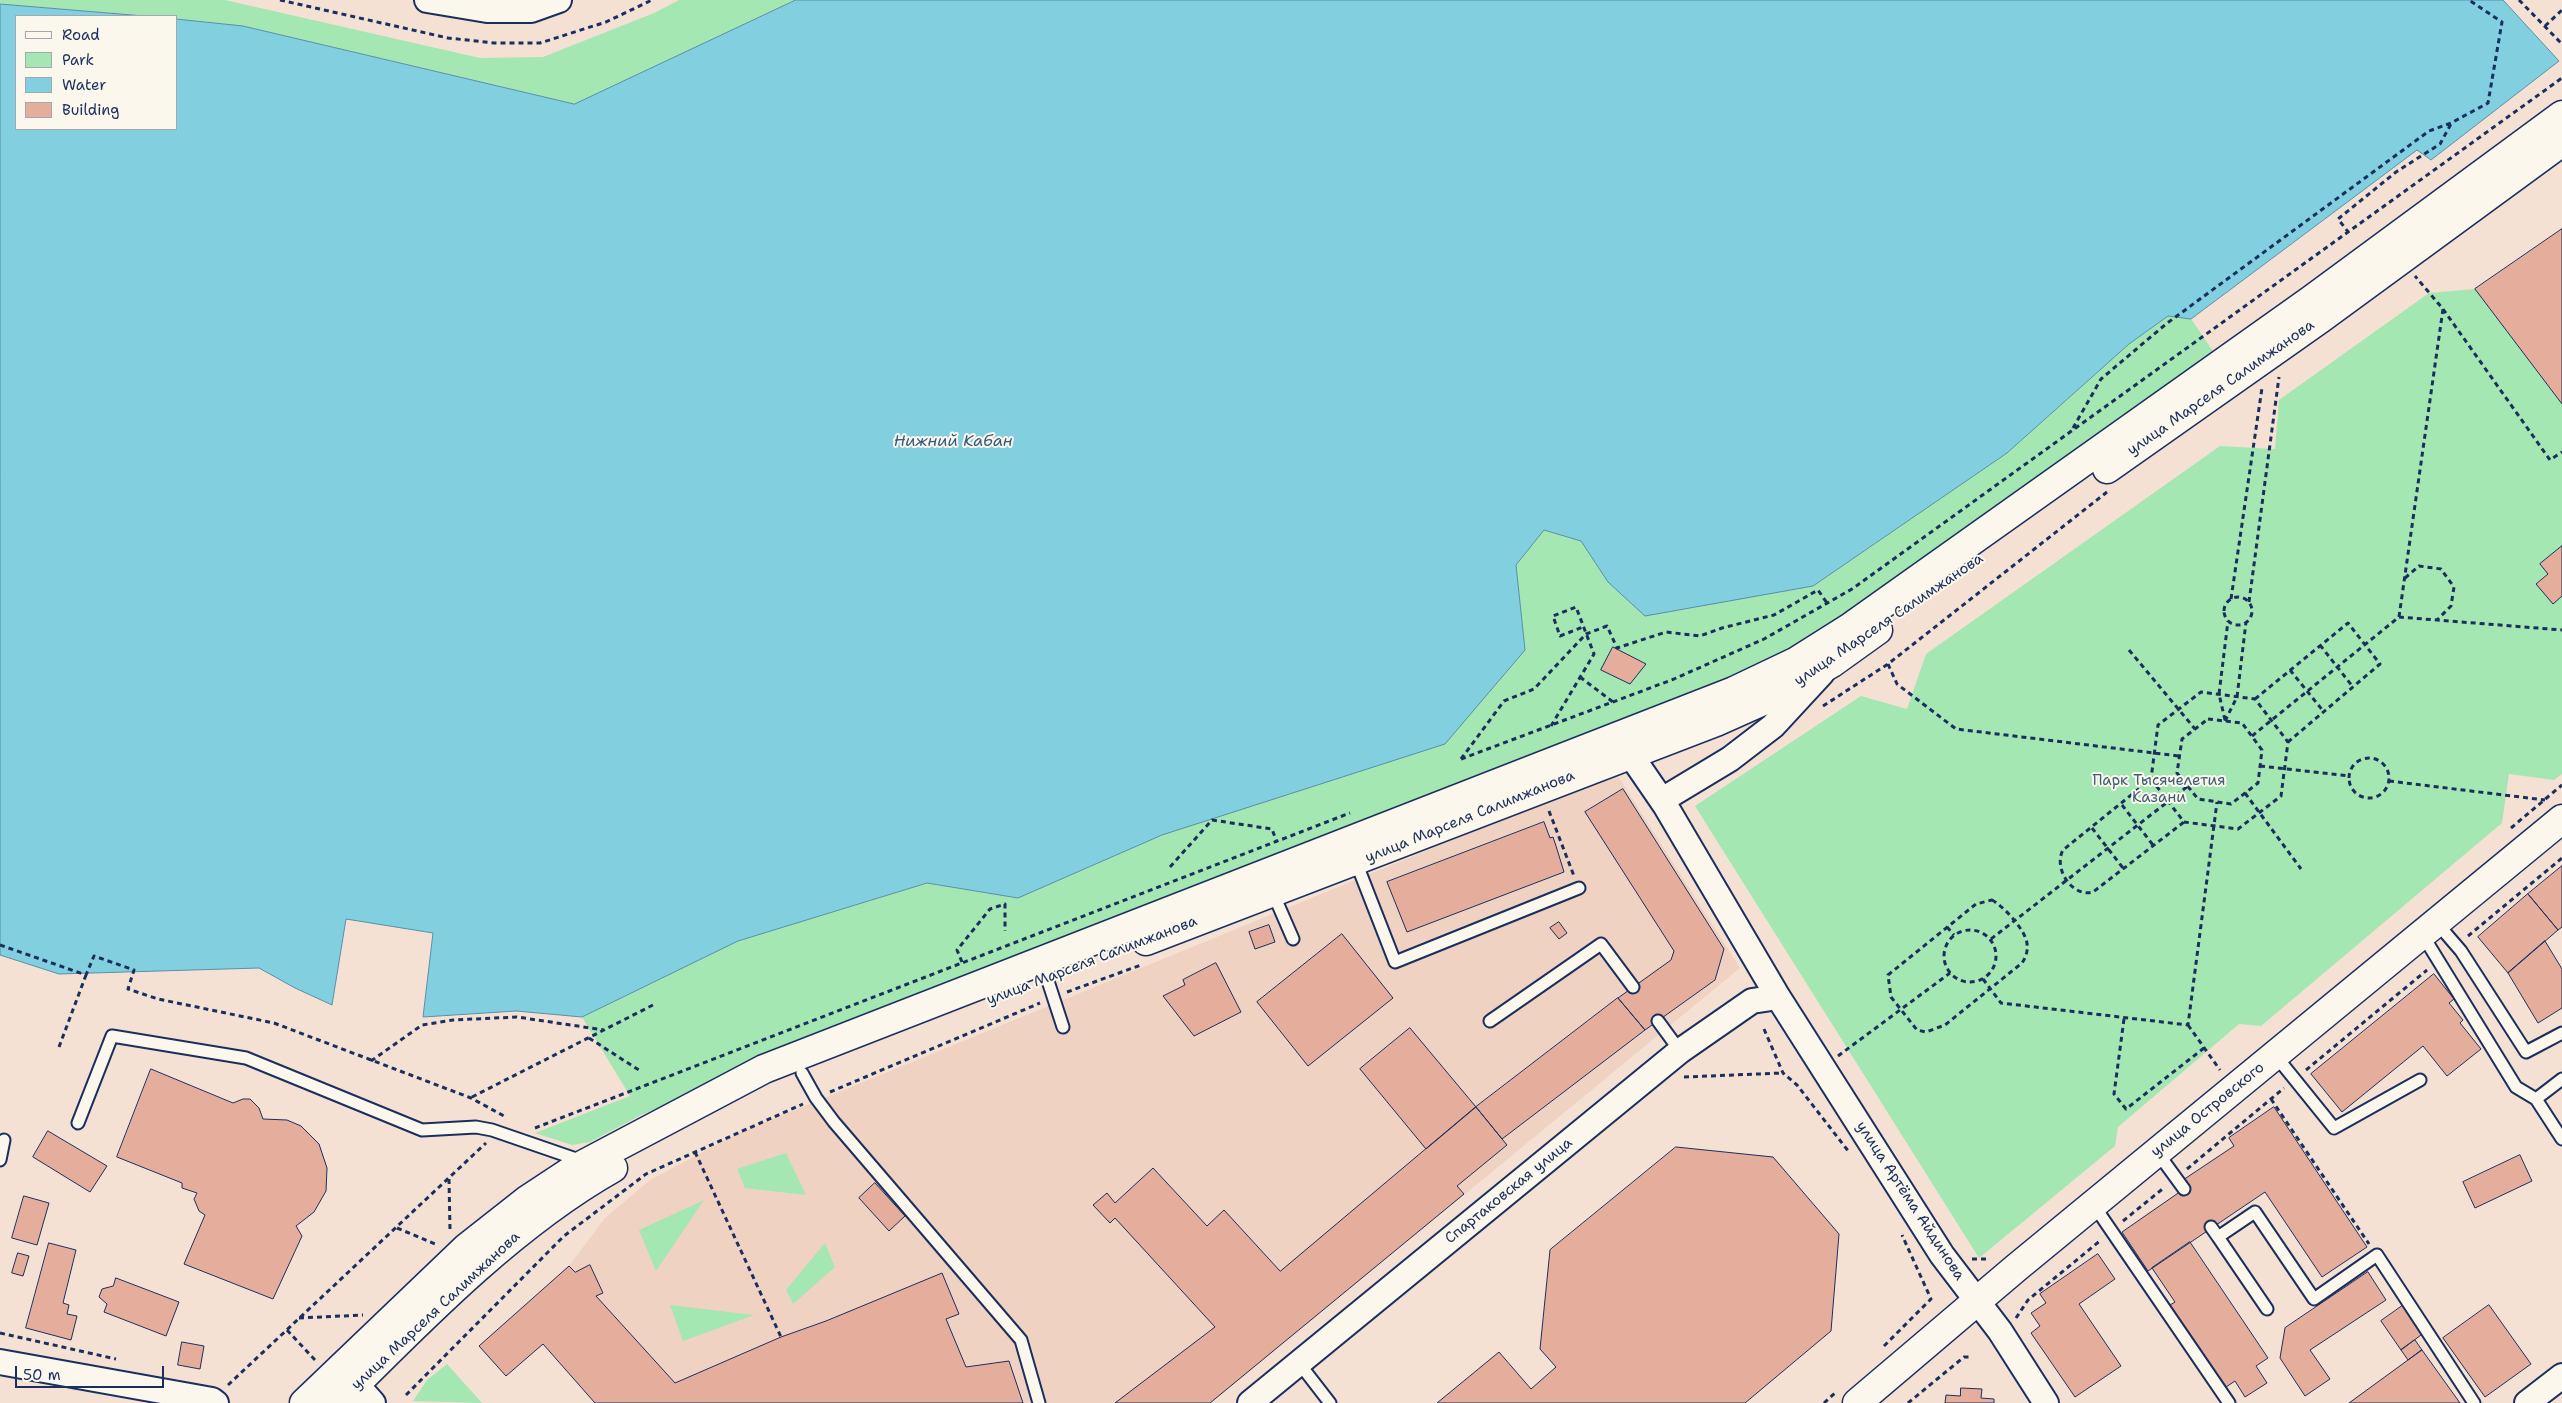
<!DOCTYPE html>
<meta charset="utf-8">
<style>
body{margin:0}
#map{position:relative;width:2562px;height:1403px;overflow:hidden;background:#f4e1d4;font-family:"Shantell Sans",sans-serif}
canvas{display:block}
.legend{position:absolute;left:15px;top:15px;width:162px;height:115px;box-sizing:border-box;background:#fbf7ec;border:1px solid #a1a7b3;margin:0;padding:6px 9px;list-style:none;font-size:15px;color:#1b2f5e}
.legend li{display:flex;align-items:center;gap:10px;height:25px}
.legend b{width:25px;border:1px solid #a1a7b3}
.scale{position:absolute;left:15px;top:1366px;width:149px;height:22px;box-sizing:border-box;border:2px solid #1b2f5e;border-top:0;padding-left:6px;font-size:15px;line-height:18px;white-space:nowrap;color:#1b2f5e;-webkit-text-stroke:4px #fbf7ec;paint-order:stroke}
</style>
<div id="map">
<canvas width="2562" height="1403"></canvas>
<ul class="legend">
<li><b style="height:6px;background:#fbf7ec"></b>Road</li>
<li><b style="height:14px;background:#a4e7b2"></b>Park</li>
<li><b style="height:14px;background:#81cfdf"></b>Water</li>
<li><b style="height:14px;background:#e5ae9c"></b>Building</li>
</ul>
<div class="scale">50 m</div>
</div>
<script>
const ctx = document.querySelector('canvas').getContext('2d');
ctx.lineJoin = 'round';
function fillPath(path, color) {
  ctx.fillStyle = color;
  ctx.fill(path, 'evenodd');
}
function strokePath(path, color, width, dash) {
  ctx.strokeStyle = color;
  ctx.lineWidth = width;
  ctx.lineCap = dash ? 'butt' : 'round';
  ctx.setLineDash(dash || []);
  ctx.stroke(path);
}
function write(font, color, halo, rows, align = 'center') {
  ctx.font = font + ' "Shantell Sans",sans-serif';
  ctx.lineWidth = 4;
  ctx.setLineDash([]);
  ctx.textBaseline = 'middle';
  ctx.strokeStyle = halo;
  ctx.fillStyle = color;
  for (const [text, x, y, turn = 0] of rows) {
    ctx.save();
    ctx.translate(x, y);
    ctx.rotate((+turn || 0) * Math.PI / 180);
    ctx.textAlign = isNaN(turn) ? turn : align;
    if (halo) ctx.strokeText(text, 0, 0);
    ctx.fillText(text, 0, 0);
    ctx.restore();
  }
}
const built = new Path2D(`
 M1616,773l124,195 -529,435h-616l-52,-59 -37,32 -27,-30 90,-80 36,-48 45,-38 89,-47z`);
const green = new Path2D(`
 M0,0h225l255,58 63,-1 111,-44 25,-13h117l-222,104 -331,-78 -67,-7v-3h-32l-144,-12z
 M2475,289l87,115v370l-8,6 -45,-6 -7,49 -241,203 -22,-2 -121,103 -3,19 -136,112 -284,-452 166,-110 46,13 19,-55 294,-208 55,3 4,-49 150,-107z
 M2168,316l23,3 24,35 -315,228 -119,73 -114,55 -447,165 -195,78 -384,162 -51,27 -18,3 -37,-12 95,-37 -48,-79 156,-76 189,-58 91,15 144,-63 363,-185 -9,-85 28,-35 37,11 27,41 205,4 194,-133 122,-109z
 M786,1153l20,42 -61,-7 -8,-19z
 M704,1200l-48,71 -17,-41z
 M825,1243l10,24 -42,37 -7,-14z
 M670,1305l84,10 -71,26z
 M447,1364l35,39 -69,-2 14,-21z`);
const water = new Path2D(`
 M796,0h1707l56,61 -128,99 -14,-10 -226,169 -23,-3 -39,28 -122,109 -194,133 -168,30 -37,-34 -27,-41 -37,-11 -28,35 9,85 -80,94 -283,91 -144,63 -91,-15 -189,58 -156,76 -66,-6 -93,6 10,-84 -87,-14 -14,86 -37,-17 -36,-20 -200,6 -59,-19v-951l144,12h-128v113h160v-110l67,7 331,78z`);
const building = new Path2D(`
 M2562,229v175l-87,-115z
 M2562,546v50l-9,8 -17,-20 12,-10 -8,-10z
 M1613,647l33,17 -16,20 -29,-14z
 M1623,789l101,160 -9,31 -70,50 -27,-32 53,-38 3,-9 -89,-139z
 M1544,822l6,16 3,-1 3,9 8,26 -157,60 -20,-50z
 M2562,866v61l-4,3 -30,-36z
 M2528,894l30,36 -50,43 -30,-36z
 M1559,922l8,11 -8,6 -9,-11z
 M1269,925l6,17 -20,7 -6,-17z
 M1342,934l51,64 -85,68 -51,-64z
 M2545,941l17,28v39l-24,15 -30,-50z
 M1216,963l25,49 -47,24 -31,-40 22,-11 -2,-5z
 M2434,974l20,25 -5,4 14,17 -3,3 21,26 -34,27 -24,-30 -81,66 -31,-38z
 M1618,998l27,32 -143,109 -26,-32z
 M1410,1028l66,79 -50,42 -66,-80z
 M151,1069l82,34 10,-4h7l9,9 4,11 24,1 14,6 18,18 8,24 -1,23 -12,21 -18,14 6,10 -29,63 -89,-35 21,-49 -6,-4 -5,-12 3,-6 -15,-5v-5l-65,-26z
 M1476,1107l31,38 -50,41 7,8 -254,209h-95l100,-76 -100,-109 -5,5 -17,-18 14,-12 8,10 38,-35 54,58 17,-16 56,61z
 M2274,1107l93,140 -45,30 -57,-85 -117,79 -26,-39 62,-43 -1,-9 51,-34 -5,-8z
 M48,1131l59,35 -17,26 -57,-35z
 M1676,1147l97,10 66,77 -8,97 -86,72h-308l62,-51 32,37 25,-22 -16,-18 10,-99z
 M2520,1155l12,26 -57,27 -12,-26z
 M875,1183l30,33 -16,15 -30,-33z
 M24,1196l25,7 -12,42 -25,-7z
 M2190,1242l78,116 -12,8 11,17 -22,14 -10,-16 -9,6 -56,-82 5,-3 -23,-34z
 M49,1243l27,7 -13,53 6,2 -2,9 10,2 -6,24 -45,-12z
 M18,1253l11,3 -6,20 -11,-3z
 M2098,1254l17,25 -36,25 42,62 -46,31 -44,-64 9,-7 -9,-13 15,-10 -6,-9z
 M590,1265l13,28 -7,3 79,87 106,-46 45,-16 116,-48 17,41 -13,5 20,48 43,-6 14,42h-428l-52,-59 -37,32 -27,-30 90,-80 6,6z
 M2368,1272l18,28 -76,50 20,29 -25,17 -25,-38 5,-30z
 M116,1278l63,24 -13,34 -62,-24 3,-8 -8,-7 3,-8 11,-3z
 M2405,1304l20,28 -24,18 -20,-29z
 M2489,1305l42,59 -46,33 -42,-59z
 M2415,1340l7,10 -14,10 -7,-10z
 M182,1342l22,4 -4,23 -22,-4z
 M2422,1350l38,53h-111l59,-43z
 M1961,1388l21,1 -1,9 13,1v4h-49l1,-8 14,1z`);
const path = new Path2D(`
 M280,0l168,38 46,5h46l66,-21 46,-22
 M2519,0l43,44
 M2545,26l17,-16
 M2349,233l-11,-14 58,-47 44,-28 11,-20
 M2443,309l107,151 12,-8
 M2073,428l28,-49 65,-55 263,-193 22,-8 37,-20 14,-81 -33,-22
 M2405,578l14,-12 22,3 13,18 -3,19 -14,14
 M2224 611a14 14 0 1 1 28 0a14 14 0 1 1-28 0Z
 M2231,599l31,-211
 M2249,602l30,-225
 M2399,617l44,-308 -28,-33
 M2320,645l33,42
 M2129,650l66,79
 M1888,664l9,20 59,45 223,27
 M2290,670l34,42
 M1580,677l33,25
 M2255,699l93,-76 32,41 -92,78
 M1823,706l65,-42 219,-172
 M2208,719l34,4 20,27 -4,33 -27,21 -33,-5 -21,-26 5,-34z
 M2225,720l-6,-26 9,-73
 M2225,721l12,-24 9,-75
 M1551,726l43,-72 -18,-47 -23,9 7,20 23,-9
 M2252,736l147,-119 163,13
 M2349 778a20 20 0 1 1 40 0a20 20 0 1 1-40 0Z
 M1461,759l213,-80 90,-40 88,-50 710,-511
 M1461,759l43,-58 30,-12 52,-55 21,-8 10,22 49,-16 34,4 22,-8 52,-13 44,-25 9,13
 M2260,766l89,10
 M2151,779l33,43 54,7 43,-33 7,-54 -33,-43 -54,-7 -43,33 -7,54 -88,71c-10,18 9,48 30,42l91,-70
 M2389,781l156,19
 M2245,793l56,76
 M2122,805l31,40
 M1549,811l25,65
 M2092,828l31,40
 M2511,828l51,-43
 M1170,867l42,-47 60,9 4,11
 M1992,900c11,6 34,30 35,44 1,7 -1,13 -5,19l-77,62 -19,7 -9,-2 -26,-33 -3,-22 88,-71z
 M1947,927l7,8
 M1944 956a26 26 0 1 1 52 0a26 26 0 1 1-52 0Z
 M2468,936l94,-78
 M1991,939l197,-153
 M0,945l86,30 8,-19 40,14 -6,19 30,10 116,24 197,75 33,18
 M962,962l-5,-12 33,-41 15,-5v27
 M1983,979l18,24 187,22 29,-223
 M1067,992l74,-27
 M2124,1019l-10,75 12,15 78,-61
 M2188,1025l32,45
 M1764,1029l19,44 14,12 52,67
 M589,1038l53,34
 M59,1047l27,-72
 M1838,1056l112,-83
 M371,1061l51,-36 31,-5 64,-3 87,13
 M2306,1070l121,-100
 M1684,1077l99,-4
 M830,1092l210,-89
 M472,1097l181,-92
 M2271,1099l98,145
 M535,1128l815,-315
 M695,1152l86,185
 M2187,1169l97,-81
 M449,1179l1,51
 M2123,1221l42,-34
 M397,1228l38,16
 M1972,1259h18
 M299,1318l64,-3
 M2016,1318l12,-18 73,-60
 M287,1330l28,30
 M0,1333l116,26
 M1884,1346l47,-47 -29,-64
 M228,1385l258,-242
 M406,1395l158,-159 82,-62 157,-70
 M1824,1403l12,-11
 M1908,1403l56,-46h6`);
const lane = new Path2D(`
 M1356,862l39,100 184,-74
 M1273,893l20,46
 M2436,922l25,29 65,101 36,-19
 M2422,934l94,153 20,12
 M1047,978l16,49
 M1490,1021l111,-77 32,43
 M1658,1021l22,30
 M2275,1055l59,73 86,-48
 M802,1073l14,25 18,24 187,218 18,63
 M2562,1079l-26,20 26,40
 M78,1123l34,-87 134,22 176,72 54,-3 16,3 90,31
 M2157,1152l27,37
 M0,1160l4,-20
 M2093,1204l136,199
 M2211,1227l7,10 37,-25 59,87 63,-44 97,148
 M2218,1237l49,72
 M1299,1363l31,40`);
const street = new Path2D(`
 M427,0l60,10h44l28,-10
 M1630,754l35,51 113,192 164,258 58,76 46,72
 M1662,800l68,-41 43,-33 49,-53
 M0,1362l212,38 4,3
 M356,1384l17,19
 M1250,1403l430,-352 72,-50 26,-4
 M2527,1403l35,-27`);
const secondary = new Path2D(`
 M1857,1403l159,-135 546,-449`);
const primary = new Path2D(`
 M2107,469l213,-150 242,-177
 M1146,941l570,-219 56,-25 60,-34 46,-33
 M304,1403l162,-155 61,-48 44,-29 193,-102 970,-378 61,-29 57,-36 459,-326 251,-185
 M337,1403c82,-82 175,-178 276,-235`);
const streetNames = [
 ["улица Марселя Салимжанова",2221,388,-35],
 ["улица Марселя Салимжанова",1889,620,-34],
 ["улица Марселя Салимжанова",1470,817,-22],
 ["улица Марселя Салимжанова",1092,961,-21],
 ["улица Островского",2208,1110,-39],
 ["Спартаковская улица",1509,1191,-39],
 ["улица Артёма Айдинова",1910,1201,57],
 ["улица Марселя Салимжанова",436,1311,-43]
];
const parkNames = [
 ["Парк Тысячелетия",2159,781],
 ["Казани",2159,798]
];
const waterNames = [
 ["Нижний Кабан",953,442]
];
fillPath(built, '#f0d2c3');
fillPath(green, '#a4e7b2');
fillPath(water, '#81cfdf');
strokePath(water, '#588fab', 1);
fillPath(building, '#e5ae9c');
strokePath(building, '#1b2f5e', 1);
strokePath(lane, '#1b2f5e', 15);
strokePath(street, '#1b2f5e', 28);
strokePath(secondary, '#1b2f5e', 31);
strokePath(primary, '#1b2f5e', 31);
strokePath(path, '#1b2f5e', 3, [5, 4]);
strokePath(lane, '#fbf7ec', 11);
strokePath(street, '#fbf7ec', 24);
strokePath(secondary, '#fbf7ec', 28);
strokePath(primary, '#fbf7ec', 28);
write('15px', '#1b2f5e', '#fbf7ec', streetNames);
write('15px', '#3d5d73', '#fbf7ec', parkNames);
write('italic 16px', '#34577e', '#fbf7ec', waterNames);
</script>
